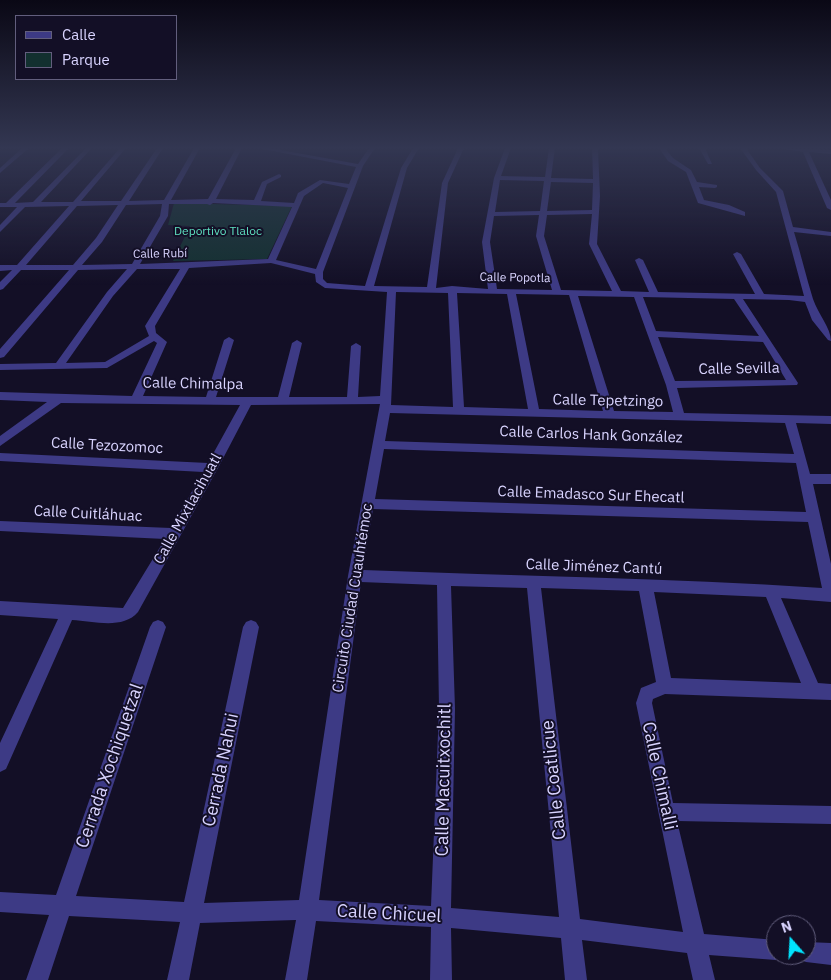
<!DOCTYPE html>
<meta charset="utf-8">
<style>
body{margin:0}
#map{position:relative;width:831px;height:980px;overflow:hidden;background:#130f26;font-family:"IBM Plex Sans",sans-serif}
canvas{display:block}
.legend{position:absolute;left:15px;top:15px;width:162px;height:65px;box-sizing:border-box;background:#130f26;border:1px solid #625e7d;margin:0;padding:6px 9px;list-style:none;font-size:15px;color:#d9d4ff}
.legend li{display:flex;align-items:center;gap:10px;height:25px}
.legend b{width:25px;border:1px solid #625e7d}
.north{position:absolute;left:766px;top:915px;width:50px;height:50px;box-sizing:border-box;background:#130f26;border:1px solid #625e7d;border-radius:50%;rotate:341deg;font-size:14px;font-weight:700;line-height:20px;text-align:center;color:#d9d4ff}
.north::after{content:'';display:block;margin:auto;width:18px;height:22px;background:#00e5ff;clip-path:polygon(50% 0,100% 100%,50% 72%,0 100%)}
</style>
<div id="map">
<canvas width="831" height="980"></canvas>
<ul class="legend">
<li><b style="height:6px;background:#3d3a85"></b>Calle</li>
<li><b style="height:14px;background:#12302f"></b>Parque</li>
</ul>
<div class="north">N</div>
</div>
<script>
const ctx = document.querySelector('canvas').getContext('2d');
ctx.lineJoin = 'round';
function fillPath(path, color) {
  ctx.fillStyle = color;
  ctx.fill(path, 'evenodd');
}
function write(font, color, halo, rows, align = 'center') {
  ctx.font = font + ' "IBM Plex Sans",sans-serif';
  ctx.lineWidth = 4;
  ctx.setLineDash([]);
  ctx.textBaseline = 'middle';
  ctx.strokeStyle = halo;
  ctx.fillStyle = color;
  for (const [text, x, y, turn = 0] of rows) {
    ctx.save();
    ctx.translate(x, y);
    ctx.rotate((+turn || 0) * Math.PI / 180);
    ctx.textAlign = isNaN(turn) ? turn : align;
    if (halo) ctx.strokeText(text, 0, 0);
    ctx.fillText(text, 0, 0);
    ctx.restore();
  }
}
const green = new Path2D(`
 M174,203l118,3 -25,53 -94,2 17,-35 -22,-1z`);
const minor = new Path2D(`
 M22,148h7l-29,25v-5z
 M62,148h7l-54,55 18,-1 53,-54h6l-51,54h32l47,-54h6l-45,53h40l36,-53h6l-34,53 35,-1 30,-52h6l-29,52 37,-1 28,-51h6l-26,51 38,1 8,-18 17,-8 2,1v2l-14,7 -6,17 33,2 4,-10 22,-13 29,4 7,-17 -99,-19h13l88,16 11,-16h6l-12,18 -40,106v7l4,4 38,3 36,-118 12,-20h6l-12,20 -33,118 53,1 15,-104 16,-35h6l-16,35 -12,105 16,-2 36,3 -6,-47 12,-64 11,-30h6l-10,28 44,1 4,-29h6l-4,30 42,1 -1,-31h6l2,48 -3,48 24,47 28,1 -14,-32 4,-2 4,2 15,32 97,2 -22,-40 4,-2 4,2 23,40 40,2 -28,-104 -20,-22 -16,-22h6l14,20 23,23 10,36 38,5v4l-37,-4c7,22 12,45 19,67 5,15 18,29 18,42l-3,-1 -16,-20 -7,-18 -16,-2 -46,-1 55,84 -1,2 -120,3 7,25 147,3v8l-35,-1 14,51h21v10h-18l18,80v38l-50,-4 37,85 13,1v16l-166,-6 -12,5 -1,4 21,100 158,3v18l-154,-3 27,113 72,6v15h8l-1,2 -7,3 -67,-5 6,25h-22l-6,-27 -105,-13 5,40h-22l-4,-42 -110,-10 1,52h-22l1,-53 -115,-6 -9,59h-22l11,-60 -96,3 -11,57h-22l13,-58 -111,-6 -21,64h-22l23,-65 -49,-3v-20l56,3 94,-268 3,-5 5,-2 5,2 3,5 -90,269 108,6 59,-275 3,-5 5,-2 5,2 3,5 -55,276 95,-3 49,-324 32,-172 -129,1 -33,63 -80,144c-15,18 -45,9 -66,8l-66,149 -6,3v-29l58,-124 -58,-4v-14l123,7 42,-69 -165,-8v-10l171,7 32,-56 -203,-11v-8l208,10 32,-58 -179,-2 -61,43v-10l47,-34 -47,-2v-8l132,4 25,-53 -3,-2 -47,27 -107,2v-6l56,-1 51,-71 20,-23 -49,1 -74,87 -4,1v-9l69,-79h-48l-18,19 -3,1v-8l12,-12 -12,1v-6h17l52,-59 -44,1 -25,25v-7l17,-18h-17v-4h6zM500,180l44,1 -4,30 -45,1zM551,182l42,1 -1,27 -45,1zM323,183l25,5 -32,81 -40,-9 28,-64zM213,203l79,4 -24,52 -128,5 28,-48 1,-12h38l3,1zM162,204l-2,12 -28,48 -50,1 20,-23 24,-37zM118,205l-22,33 -23,27h-47l51,-59zM592,214l-3,30 23,47 -51,-1 -17,-54 3,-21zM539,215l-3,21 16,54 -55,-1 -7,-47 4,-26zM271,263l44,11 1,8 9,6 62,4 -7,104 -22,1 3,-51 -5,-3 -5,3 -4,51h-58l13,-54 -5,-3 -5,3 -14,54h-62l18,-57 -5,-3 -5,3 -18,57 -63,-1 24,-54 -11,-9 -1,-7 34,-58zM137,269h43l-35,57 4,10 -44,26 -39,1 47,-67zM396,292l52,1 5,114 -62,-2zM457,293l50,1 21,115 -64,-2zM516,294l53,1 34,116 -64,-2zM578,296l56,1 32,88 7,27 -59,-1zM643,297l91,2 25,37 -103,-5zM658,337l105,5 23,38 -111,1zM390,413l395,10 9,31 -409,-13zM384,449l412,14 10,49 -431,-13zM373,509l435,13 14,66c-153,-10 -306,-12 -459,-18zM361,582l76,3 2,124 -8,197 -112,-6zM451,586l76,2 32,329 -108,-9 4,-199zM541,588l98,3 17,91 -15,6 -5,15 47,229 -103,-13zM654,592l112,5 35,86 -130,-5z
 M659,148h6l8,10 18,12 6,12 20,3v2l-2,1 -16,-1 5,13 25,5 16,7v4l-47,-13 -12,-31 -18,-11z
 M699,148h6l7,16h-4z
 M779,148l52,2v4l-22,-2 22,48v10l-4,-2 -24,-56z
 M806,942l25,1v22l-25,-3 -7,-3 -2,-4h9z`);
const farParknames = [
 ["Deportivo Tlaloc",218,232]
];
const farStreetnames = [
 ["Calle Rubí",160,254,-1],
 ["Calle Popotla",515,278,1]
];
const streetNames = [
 ["Calle Sevilla",739,369,-1],
 ["Calle Chimalpa",193,384,1],
 ["Calle Tepetzingo",608,401,1],
 ["Calle Carlos Hank González",591,435,2],
 ["Calle Tezozomoc",107,446,3],
 ["Calle Emadasco Sur Ehecatl",591,495,2],
 ["Calle Mixtlacihuatl",188,509,-61],
 ["Calle Cuitláhuac",88,514,3],
 ["Calle Jiménez Cantú",594,567,2],
 ["Circuito Ciudad Cuauhtémoc",353,598,-81]
];
const nearStreetnames = [
 ["Cerrada Xochiquetzal",110,766,-71],
 ["Cerrada Nahui",221,770,-78],
 ["Calle Chimalli",659,776,78],
 ["Calle Macuitxochitl",444,780,-89],
 ["Calle Coatlicue",554,780,-96],
 ["Calle Chicuel",389,914,3]
];
fillPath(green, '#12302f');
fillPath(minor, '#3d3a85');
const sky = ctx.createLinearGradient(0, 0, 0, 285);
sky.addColorStop(0, '#0a0815');
sky.addColorStop(0.52, '#333752');
sky.addColorStop(1, '#33375200');
ctx.fillStyle = sky;
ctx.fillRect(0, 0, 831, 285);
write('12px', '#5fe0c0', '#130f26', farParknames);
write('12px', '#d9d4ff', '#130f26', farStreetnames);
write('15px', '#d9d4ff', '#130f26', streetNames);
write('18px', '#d9d4ff', '#130f26', nearStreetnames);
</script>
